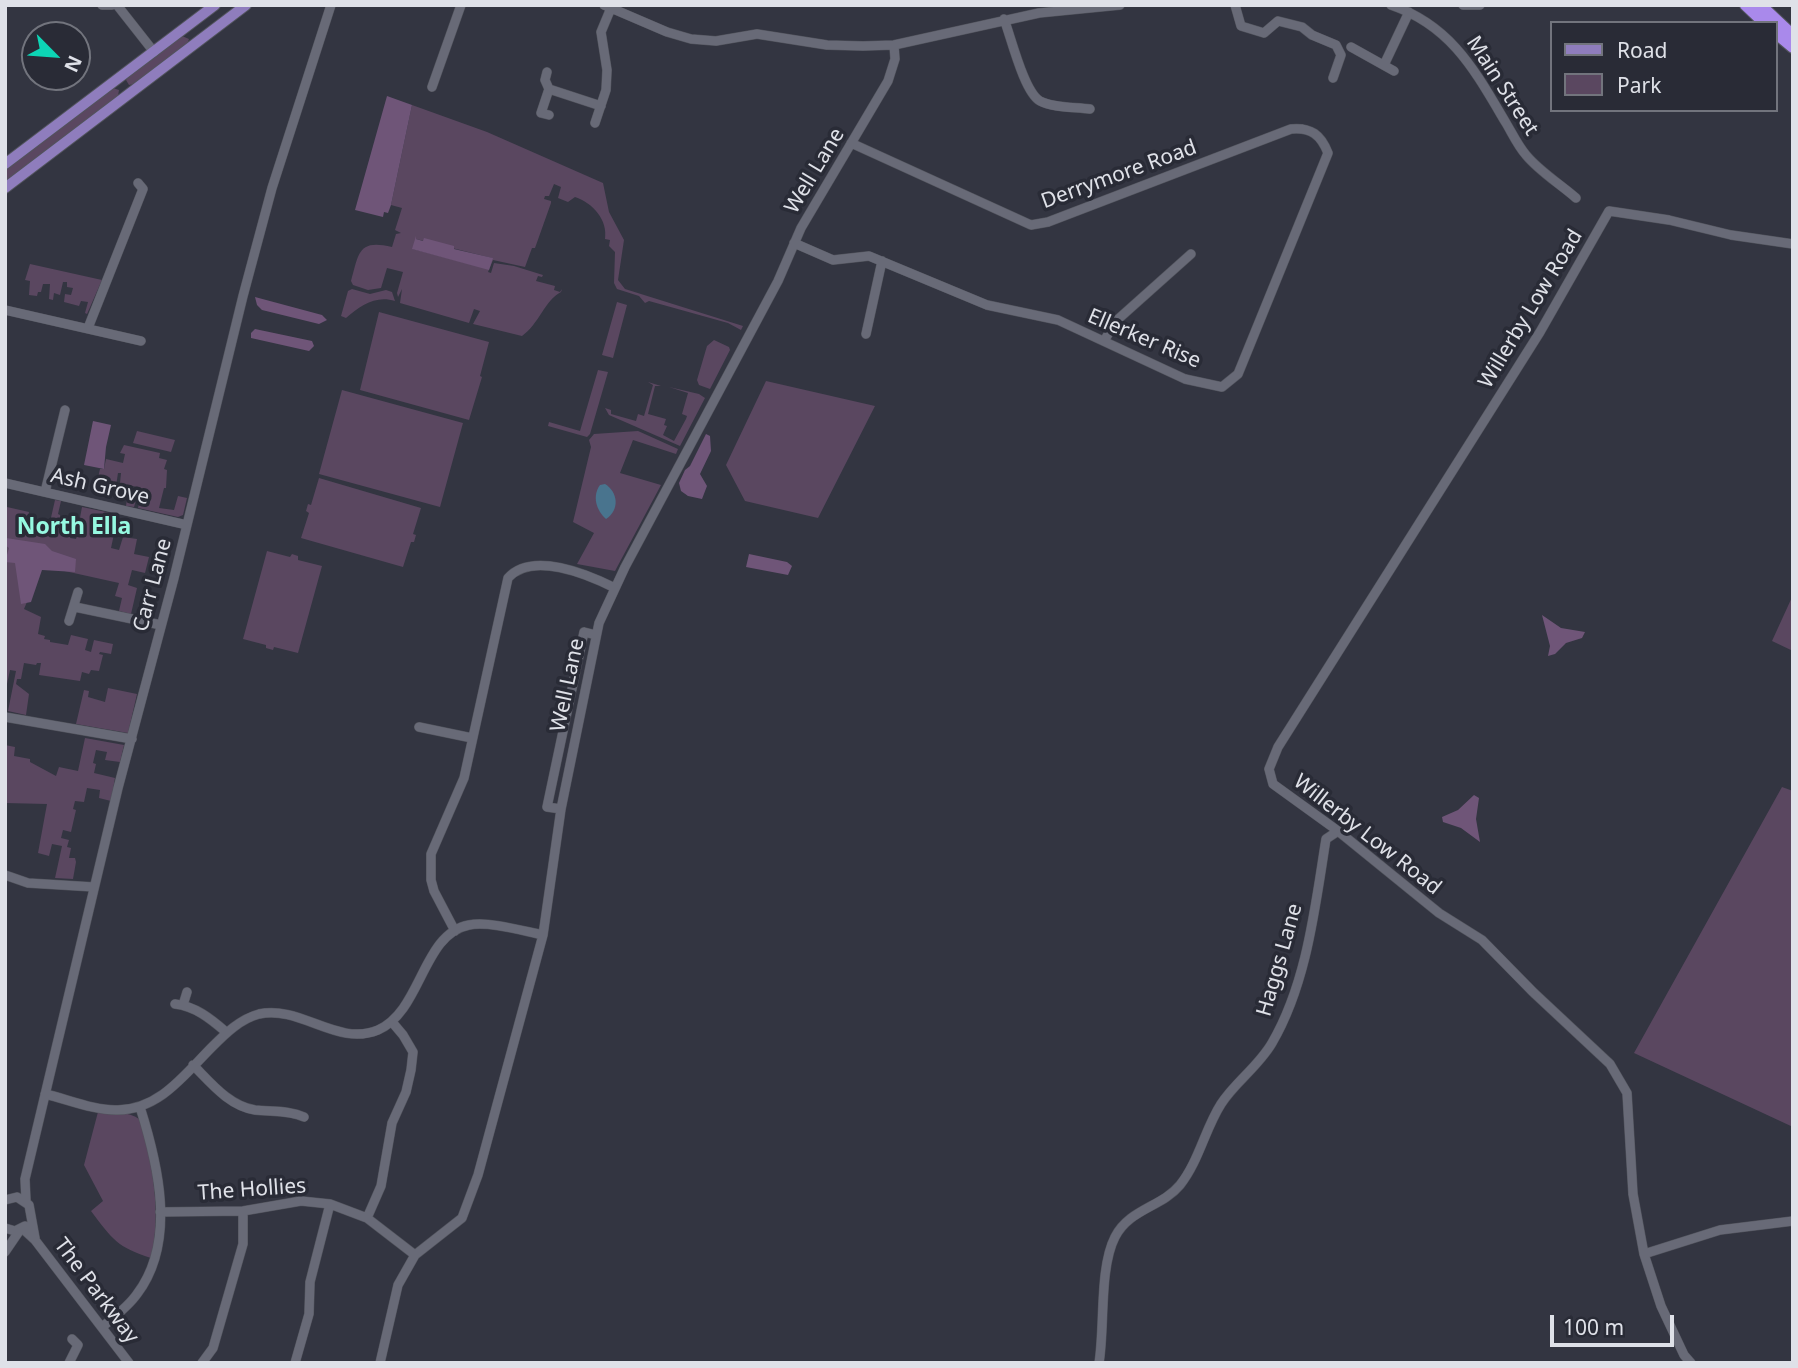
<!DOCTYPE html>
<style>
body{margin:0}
#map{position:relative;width:1798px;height:1368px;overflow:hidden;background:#333541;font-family:"Noto Sans",sans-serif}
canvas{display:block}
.frame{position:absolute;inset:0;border:7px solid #dfe1e8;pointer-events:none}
.legend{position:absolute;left:1550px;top:21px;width:228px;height:91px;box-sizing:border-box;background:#292b36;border:2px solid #72747d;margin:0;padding:9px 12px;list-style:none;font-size:21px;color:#dfe1e8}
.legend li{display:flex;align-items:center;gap:14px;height:35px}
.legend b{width:35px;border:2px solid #72747d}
.north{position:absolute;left:21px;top:21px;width:70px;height:70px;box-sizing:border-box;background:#292b36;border:2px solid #72747d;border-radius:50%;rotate:115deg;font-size:19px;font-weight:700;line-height:28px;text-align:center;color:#dfe1e8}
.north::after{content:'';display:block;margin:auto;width:24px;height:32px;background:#0dd5b5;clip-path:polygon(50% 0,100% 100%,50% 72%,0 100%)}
.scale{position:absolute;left:1550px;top:1315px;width:124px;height:32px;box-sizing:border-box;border:4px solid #dfe1e8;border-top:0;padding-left:9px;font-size:21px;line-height:24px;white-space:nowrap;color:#dfe1e8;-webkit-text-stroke:5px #292b36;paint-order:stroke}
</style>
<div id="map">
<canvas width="1798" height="1368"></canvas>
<div class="frame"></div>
<ul class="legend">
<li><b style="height:9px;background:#8f7dbd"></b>Road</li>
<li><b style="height:19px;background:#5a4760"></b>Park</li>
</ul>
<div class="north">N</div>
<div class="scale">100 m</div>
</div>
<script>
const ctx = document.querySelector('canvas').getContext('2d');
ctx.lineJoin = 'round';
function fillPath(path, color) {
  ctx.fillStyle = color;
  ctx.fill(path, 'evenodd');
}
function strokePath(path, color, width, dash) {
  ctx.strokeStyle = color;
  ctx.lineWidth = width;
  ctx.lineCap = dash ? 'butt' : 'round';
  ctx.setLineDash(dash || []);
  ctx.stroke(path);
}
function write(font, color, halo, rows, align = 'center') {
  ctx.font = font + ' "Noto Sans",sans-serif';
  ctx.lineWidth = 7;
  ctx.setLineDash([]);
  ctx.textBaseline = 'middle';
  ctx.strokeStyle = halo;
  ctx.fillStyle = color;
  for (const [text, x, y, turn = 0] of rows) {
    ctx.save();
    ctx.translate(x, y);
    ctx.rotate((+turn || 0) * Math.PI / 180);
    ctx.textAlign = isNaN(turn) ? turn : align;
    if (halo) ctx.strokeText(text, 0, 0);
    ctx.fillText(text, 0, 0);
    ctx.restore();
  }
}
const green = new Path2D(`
 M182,36l7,3 -2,6 -53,39 -5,1 -3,-5 2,-4z
 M113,88l6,2 -1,6 -113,86v-12z
 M412,105l75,27 116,51 6,29 15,28 -6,40 7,9 118,37 -2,4 -13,-7 -79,-22 -4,2 -6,-7 -22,-7 -3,-6 1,-31 -6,-6 1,-6 -5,-1c3,-19 -12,-36 -30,-42l-7,5 -10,-4 3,-11 -7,-3 -5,12h-4l-1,3 7,2v2l-16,45h-3l-7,19 -32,-7 -5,12 3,1 3,-10 20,3 29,9 -1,2 -4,-1 -2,5 19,5 -1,4 6,2 2,-3 -1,3c-16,8 -22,32 -39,44l-49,-12 7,-13 -6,-2 -5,14 -69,-20 2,-14 -4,8 -1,-4 6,-21 -16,-4 -6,20 -13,2 -15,-5 -2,-4c8,-28 7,-42 41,-34l4,-13 5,-1 -6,-3 7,-22 -11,-3zM416,239l76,19 -3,11 -76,-20z
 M30,264l72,16 -15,34 -2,-1 3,-11 -7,-1 -2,5 -15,-4 1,-8 6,1 2,-7 -6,-1v-5h-4l-3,13 -6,-2 -1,7 -4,-1 1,-15h-7l-2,8h-3l-1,4 -8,-1 1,-14 -5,-1z
 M352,289l18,5 16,-4 6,2 3,9c-19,-6 -34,4 -49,17l-5,-2 7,-25z
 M617,302l10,3 -14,53 -11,-3z
 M379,312l110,30 -9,34 2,1 -13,43 -109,-30z
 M714,340l15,7 1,3 -20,39 -11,-4 -2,-5 10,-34z
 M598,370l10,2 -18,62 -3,3 -39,-11 1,-4 31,9z
 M766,381l109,25 -57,112 -73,-17 -19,-36z
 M648,382l13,4h-6l-7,28 18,5 -2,6 3,1 -4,9 11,6 12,-22 1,-3 -5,-2 6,-21 -19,-6 30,7 6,4 -25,48 -71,-31 -4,-7 6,2v4l25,7 2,-7 6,2 9,-31z
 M342,390l121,33 -23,84 -121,-33z
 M137,431l38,9 -4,12 -38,-9z
 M638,431l40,18 -2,5 -43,-14 -13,33 41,12 -46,86 -38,-7 17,-31 -21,-11 18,-75 -2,-7 5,-6z
 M124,445l36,8 -1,5 8,2 -3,9 3,1 -1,18h-2l-5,20 15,2 4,-14 9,2 -4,17 -5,2 -40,-9 3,-13 -3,-1 -4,13 -8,-1 1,-7 7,1 3,-13 -17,-4 1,-10h-3l-2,13 -8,-1v-4l-6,-1 -1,3 -4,-1 3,-13h4l2,-10 17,4 2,-9 -5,-1z
 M319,478l102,30 -8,26 3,1 -2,7h-3l-8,25 -102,-29 8,-25 -3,-2 2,-7 3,1z
 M55,500l6,1 -3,13 2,1v5h3l-1,7 10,4 -2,7 6,1 6,-32 29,6 -2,11 -9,-2 1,-4 -7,-1 -3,13 23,4 -3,14 8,2 4,-13 14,2 -3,15 15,3 -4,16 -13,-3 -4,15 9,3 -6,26 -12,-3 3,-13 -7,-2 4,-13 -77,-17 -18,43 17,8 -3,17 7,2 -1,3 6,1v2l18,3 3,-10 17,4 -3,11 6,2 3,-12 19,4 -2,10 -11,-2 -1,2 4,1 -4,16 -8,-1 -2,4 -7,-2 -2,9 -41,-6 2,-12h-4l-1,2 -12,-2 -3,16h-4l-1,5 13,10 -3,21 -18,-4 8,-40 -6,-1 -3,14 -2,-2v-166l2,-9 22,5 -1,5 22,5z
 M267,551l23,6 2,-3 6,2v4l24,6 -24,87 -24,-6 -1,3 -7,-2v-3l-23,-6z
 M1793,595v56l-21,-10z
 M108,688l29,6 -9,39 -52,-9 8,-34 5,1 -1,6 17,5z
 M85,738l39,7 -4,17 -15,-2 2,-8 -11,-2 -3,13 3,1 -2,9 21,5 -4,23 -12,-3 1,-8 -13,-2 -3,14 -9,-1 -2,8 3,1 -5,22 -8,-2 -2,8 8,2 -2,7 4,1 -2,10h6l1,4 -3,17 -18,-1 7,-32 -10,-2 -3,12 -11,-3 9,-49 -42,-1v-58l10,2 -1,9 16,3v3l26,14 3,-9 19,4z
 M1782,787l11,4v336l-159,-74z
 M98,1112c15,2 34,-2 44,10 10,46 20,89 9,136 -34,-11 -38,-18 -60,-47l12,-10 -19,-36z`);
const forest = new Path2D(`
 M387,96l25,9 -21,100 -3,8 -4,-1 -1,5 -28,-7z
 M416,236v3l7,2 1,-3 30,8v3l39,9 -4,12 -77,-21z
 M255,297l67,18 5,5 -8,4 -57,-14 -5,-5z
 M255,329l57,12 2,5 -5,5 -58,-13v-5z
 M93,421l18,4 -5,22 -2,22 -20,-4z
 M706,434l4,2 1,15 -11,23 7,12 -5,13 -14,-3 -7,-5 -2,-8 6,-13 5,-4z
 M6,538l39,6 7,7 24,8 -1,13 -33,-2 -11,32 -10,2 -6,-41 -10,-1 4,-14 -4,-3z
 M749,554l38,8 5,4 -4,9 -42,-8z
 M1542,615l19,13 24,4 -3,6 -16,5 -11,11 -7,2 2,-10z
 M1474,795l5,3 -3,21 4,23 -19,-14 -18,-6 -1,-5 16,-7z`);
const water = new Path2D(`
 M605,484c13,8 15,26 1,35 -10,-9 -14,-23 -6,-34z`);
const minor = new Path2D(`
 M102,5h10
 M117,5l37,47
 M604,5l63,27 24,7 25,2 41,-7 70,11 36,1 31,-1 145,-32 81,-8
 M1235,5l6,21 23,7 14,-12 24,6 10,8 24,10 5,10 -8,23
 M1391,5c61,21 84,66 115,118 6,10 12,23 20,32 13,16 34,29 50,43
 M1463,5h17
 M1004,19c7,18 20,73 36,82 13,7 35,6 50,8
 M1351,47l43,24
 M1384,65l25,-53
 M547,72l-2,8 4,9 52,17
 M432,87l29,-82
 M549,89l-8,24 8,2
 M595,123l11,-33 1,-20 -6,-38 10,-24
 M794,243l39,17 36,-4 118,49 71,15 127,59 37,8 16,-13 90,-221c-7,-18 -17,-26 -37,-24l-243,93 -17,3 -180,-82
 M5,310l136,31
 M88,328l55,-139 -5,-6
 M866,334l16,-73
 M1104,341l12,-20 75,-67
 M5,483l182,42
 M45,492l20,-82
 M75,607l86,18
 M69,621l9,-29
 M5,717l127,22
 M419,727l53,11
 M561,809l-14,-2 37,-175 12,3
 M5,875l23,8 66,4
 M455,931l-21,-40 -3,-11v-26l33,-76 44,-200c24,-27 79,-4 107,10
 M175,1004c20,2 36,15 51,28
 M183,1005l4,-13
 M193,1065c18,18 36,41 62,45 16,2 34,0 49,7
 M45,1094c22,5 50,17 73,16 42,-1 66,-35 94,-63 13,-13 28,-28 47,-33 42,-9 78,33 119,16 44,-19 44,-96 91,-105 20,-4 54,6 74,10
 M5,1200l12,-3 12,8 6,33
 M26,1201l-1,-22 93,-391 56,-210 69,-282 29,-108 59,-183
 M160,1212l83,-1 58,-10 29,3 37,14 48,37
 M367,1218l14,-32 11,-63 14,-31 5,-22 2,-18 -10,-17 -11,-13
 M5,1228l10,3 10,-5
 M23,1229l12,11 94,123
 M5,1252l15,-22
 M1644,1254l76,-24 73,-9
 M102,1327c12,-10 26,-20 35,-33 40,-53 21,-130 3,-187
 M69,1363l9,-18 -6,-6
 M202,1363l11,-15 30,-104v-33
 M295,1363l14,-49 1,-32 20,-78
 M380,1363l18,-78 17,-30 47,-37 16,-43 65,-240 18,-126 38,-186 26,-56 153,-286 23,-53 87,-147 7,-22 -1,-14
 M1099,1363c6,-36 0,-95 16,-126 14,-28 47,-30 65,-52 19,-24 25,-56 41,-81 14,-22 37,-37 51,-61 35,-60 43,-136 54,-204l12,-8
 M1691,1363l-7,-8 -23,-49 -17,-52 -11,-60 -6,-101 -17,-29 -77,-72 -51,-52 -43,-27 -101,-82 -65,-47 -4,-15 9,-22 262,-415 69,-121 60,9 62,15 62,9`);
const major = new Path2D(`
 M5,164l210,-159
 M5,188l241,-183`);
const highway = new Path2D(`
 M1746,5l19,18
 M1760,5l33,31
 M1775,32l18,15`);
const streetNames = [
 ["Main Street",1502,86,57],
 ["Well Lane",815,171,-59],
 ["Derrymore Road",1119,175,-20],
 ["Willerby Low Road",1531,309,-59],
 ["Ellerker Rise",1144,339,23],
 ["Ash Grove",100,487,13],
 ["Carr Lane",153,585,-75],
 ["Well Lane",568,685,-78],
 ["Willerby Low Road",1367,835,38],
 ["Haggs Lane",1280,960,-74],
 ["The Hollies",252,1190,-4],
 ["The Parkway",96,1291,53]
];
const neighbourhoodNames = [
 ["North Ella",74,527]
];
fillPath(green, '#5a4760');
fillPath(forest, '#6f5578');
fillPath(water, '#49748e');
strokePath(minor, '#52545d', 10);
strokePath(major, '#52545d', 12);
strokePath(highway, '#52545d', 14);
strokePath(minor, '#686a77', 9);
strokePath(major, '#8f7dbd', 10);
strokePath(highway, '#a989eb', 12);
write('21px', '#dfe1e8', '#292b36', streetNames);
write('bold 23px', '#96f9e1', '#292b36', neighbourhoodNames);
</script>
